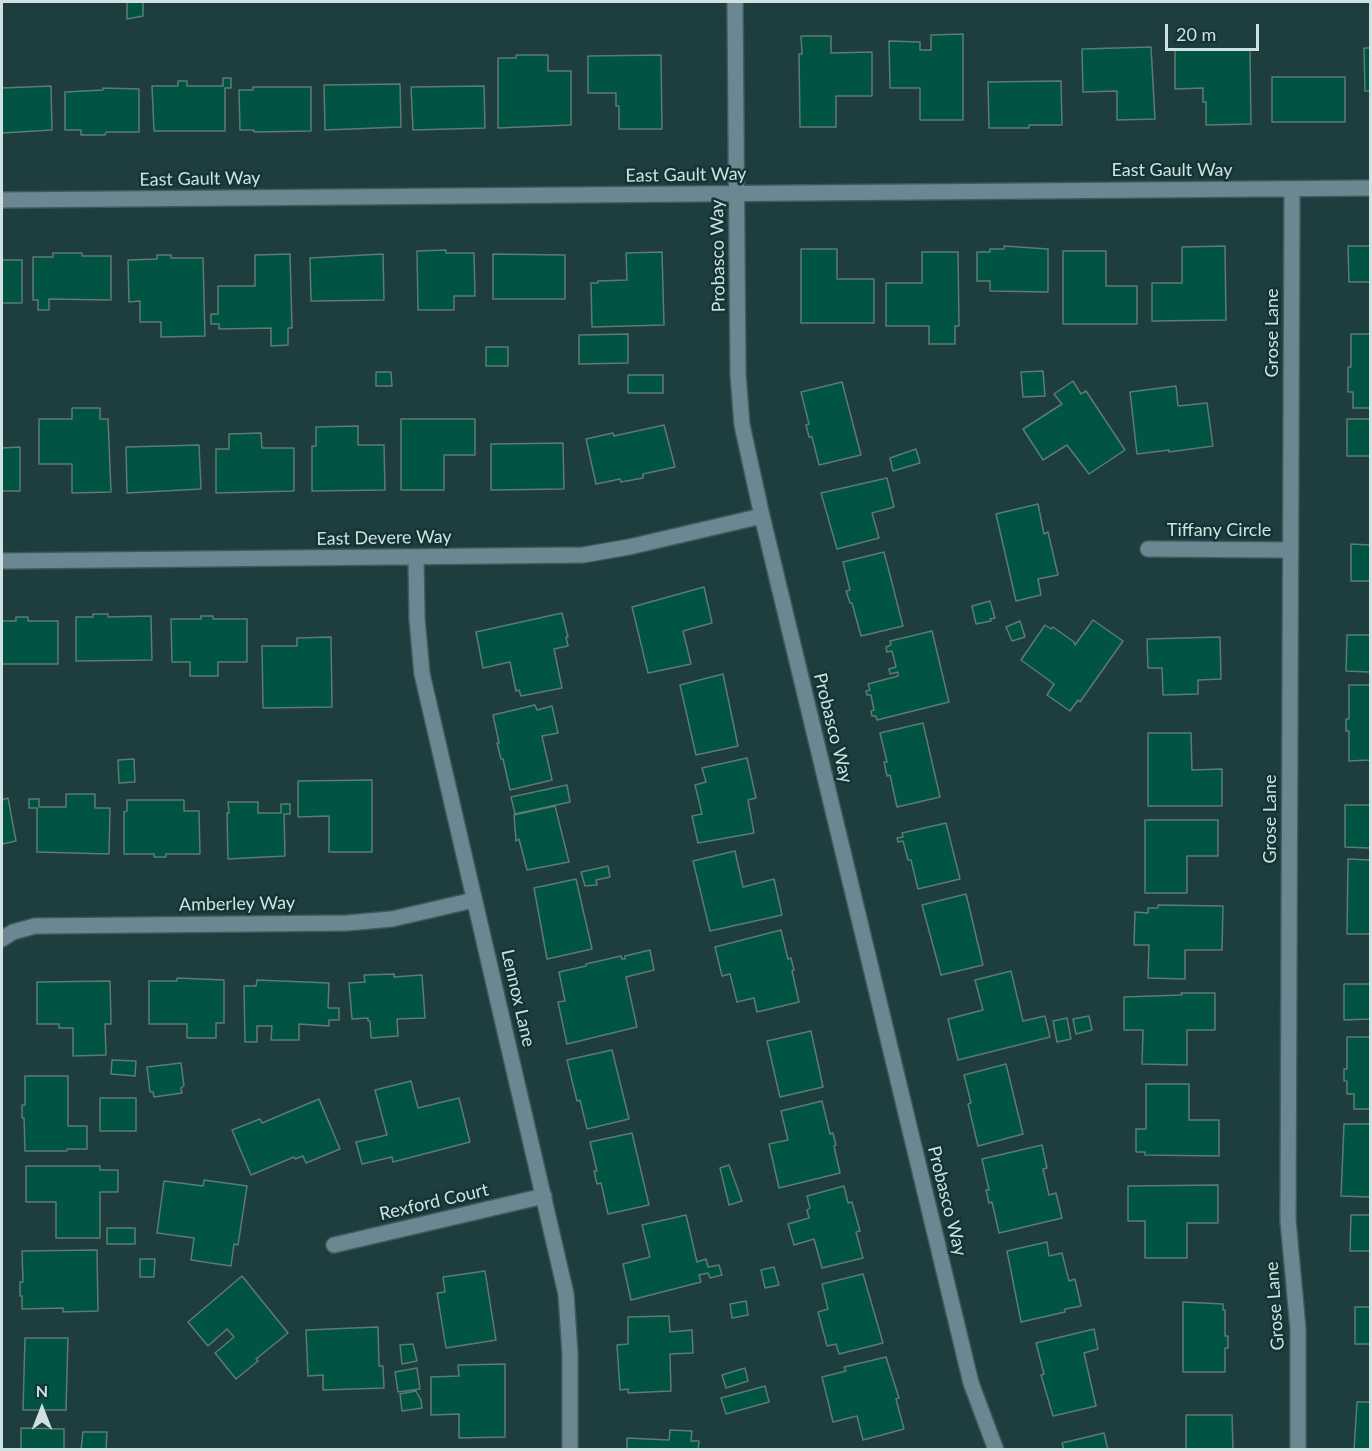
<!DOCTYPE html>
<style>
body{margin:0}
#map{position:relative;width:1372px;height:1451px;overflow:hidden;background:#1e3d3f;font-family:Lato,sans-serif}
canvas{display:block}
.frame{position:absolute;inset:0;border:3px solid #cfe1e1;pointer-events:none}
.north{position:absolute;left:12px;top:1379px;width:60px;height:60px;-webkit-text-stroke:4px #133334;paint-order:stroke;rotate:0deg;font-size:16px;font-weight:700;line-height:24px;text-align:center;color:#cfe1e1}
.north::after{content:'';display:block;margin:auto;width:21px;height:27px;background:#cfe1e1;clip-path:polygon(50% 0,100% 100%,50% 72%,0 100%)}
.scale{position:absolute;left:1165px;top:24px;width:94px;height:27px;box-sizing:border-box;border:3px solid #cfe1e1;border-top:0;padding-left:8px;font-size:18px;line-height:21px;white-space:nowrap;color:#cfe1e1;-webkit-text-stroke:4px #133334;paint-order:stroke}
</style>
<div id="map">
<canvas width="1372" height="1451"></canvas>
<div class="frame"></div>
<div class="north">N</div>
<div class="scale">20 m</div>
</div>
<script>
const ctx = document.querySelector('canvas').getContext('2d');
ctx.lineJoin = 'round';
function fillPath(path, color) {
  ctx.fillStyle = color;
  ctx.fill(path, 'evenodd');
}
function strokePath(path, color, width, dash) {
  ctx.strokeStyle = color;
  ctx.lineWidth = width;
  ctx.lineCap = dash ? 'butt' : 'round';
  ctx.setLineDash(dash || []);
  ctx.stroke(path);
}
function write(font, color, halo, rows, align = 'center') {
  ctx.font = font + ' Lato,sans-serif';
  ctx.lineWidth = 5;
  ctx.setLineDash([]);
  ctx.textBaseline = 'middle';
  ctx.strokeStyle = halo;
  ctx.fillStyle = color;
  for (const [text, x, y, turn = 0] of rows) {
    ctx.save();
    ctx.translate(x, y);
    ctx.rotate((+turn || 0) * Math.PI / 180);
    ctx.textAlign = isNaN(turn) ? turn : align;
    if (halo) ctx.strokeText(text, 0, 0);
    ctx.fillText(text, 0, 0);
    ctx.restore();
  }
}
const building = new Path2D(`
 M127,2h16v14l-16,3z
 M963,34v86h-43v-32h-30l-1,-47 31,1v8h11v-15z
 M801,36h30v17l41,-1v44h-36v31h-36l-1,-73h3z
 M1151,47l4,72 -38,1v-29l-34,1 -1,-43z
 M1364,48h6v43h-5z
 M1175,50h75l1,74 -45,1v-23h-3v-14l-28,1z
 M516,55h32v16h23v54l-73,3v-70h18z
 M661,55l1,74h-43v-23h-3v-13h-28v-37z
 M1272,77h73v45h-73z
 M223,78h8v10h-6v43h-71l-2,-45h26v-5h9v5h36z
 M1061,81l1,44h-33v3h-40l-1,-46z
 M400,84l1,43 -76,3 -1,-45z
 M51,86l1,44 -50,3v-45z
 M484,86l1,42 -72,2 -2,-43z
 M253,87h58v44l-57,1v-2h-14l-1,-40h14z
 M103,88l36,1v43h-33l-1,3h-24v-5h-16v-38l38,-2z
 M1004,246l44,3v43l-58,-1v-10h-13v-29h13v-3h14z
 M1225,246l1,74 -74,1v-38h30v-36z
 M1348,246h22v36h-21z
 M801,249h36v30h37v44h-73z
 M446,250v3h28l1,43h-21v14h-36l-1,-59z
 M1063,251h43v35h31v38h-74z
 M662,252l2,73 -72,2 -1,-44h7v-2l29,-1 -1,-27z
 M922,252h36l1,74h-4v18h-26v-18h-43v-43h36z
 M53,253h29v3h29v44l-62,-1v11h-11v-10h-5v-43h20z
 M290,254l2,74h-4v17l-17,1v-18l-52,1v-5h-8v-10h7v-28h37v-31z
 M383,254l1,46 -73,1 -1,-43z
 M493,254l72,1v44h-72z
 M157,255h14v3h32l2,78 -44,1v-15h-21v-21l-11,1 -1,-42 29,-1z
 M2,260h20v43h-20z
 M628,334v29l-49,1v-29z
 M1351,334h19v74h-17v-16h-5v-25h3z
 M486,347h22v19h-22z
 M1043,371l2,25 -22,1 -2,-25z
 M376,372h15l1,14h-16z
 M628,375h35v18h-35z
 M1073,381l8,13 5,-3 39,59 -36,24 -22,-29 -24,15 -20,-31 39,-25 -8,-10z
 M842,382l19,73 -42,10 -7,-28h-3l-3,-12 3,-1 -8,-32z
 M1176,386l2,20 29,-3 6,43 -44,6v-2l-32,4 -7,-62z
 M72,408h28v11h8l3,73 -39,1v-29h-33v-45h33z
 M401,419h74v36h-31v35h-43z
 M1347,419h23v37h-23z
 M664,425l11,42 -32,7v4l-22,4 -1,-3 -24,5 -10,-45 27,-6 1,3z
 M358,426v19h26l1,45 -73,1v-45h4v-19z
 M261,433l1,15h32v43l-78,2v-44h13v-15z
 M563,443l1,46 -73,1v-46z
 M199,445l2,44 -74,4 -1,-46z
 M20,447v44h-18v-43z
 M916,449l4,14 -27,8 -3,-13z
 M887,478l7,29 -22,6 7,25 -42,11 -16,-56z
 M1038,504l6,30 4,-2 10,43 -20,4 3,16 -25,6 -20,-87z
 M1351,544l19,1v36h-19z
 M884,552l19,74 -42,10 -9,-33h-2l-4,-12 4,-1 -7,-28z
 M704,587l8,36 -29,8 8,33 -43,9 -16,-66z
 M990,601l5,17 -5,1 1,2 -15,3 -4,-18z
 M562,613l6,24h-2l2,9 -14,3 8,39 -41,8 -2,-6 -3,1 -6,-29 -27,6 -7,-36z
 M93,614h15v3l43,-1 1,44 -76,1v-44h17z
 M201,616h12v3h34v43h-29v14h-28v-14h-18l-1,-43h30z
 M16,617h12v4h30v43h-56v-43h14z
 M1093,620l30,21 -43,61 -2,-2 -8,11 -23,-16 7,-11 -33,-24 24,-35 6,4 2,-2 21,15 1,3z
 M1020,621l5,16 -13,4 -6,-14z
 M932,631l17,71 -72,18 -1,-4h-4l-1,-5 3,-1 -3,-15h-4l-1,-4 4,-1 -2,-6 30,-8v-4l-8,2 -1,-5 7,-2 -4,-16 -5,1 -1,-5 5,-2 -1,-4z
 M1347,635h23v37l-24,-1z
 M331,637l1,70 -69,1 -1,-62h35v-8z
 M1220,637l1,42 -23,1v14l-35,1 -1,-27h-14l-1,-29z
 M723,674l15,72 -42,9 -16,-70z
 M1349,685h21v75l-21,1v-30h-3v-12h3z
 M535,705l2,5 15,-4 6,27 -16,3 10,44 -42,10 -7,-31h-2l-4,-16h2l-6,-28z
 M923,723l17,74 -43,10 -7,-32 -3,1 -3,-14h3l-7,-29z
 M1148,733h43l1,37 30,-1v37h-74z
 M747,758l9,40 -8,2 6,33 -56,10 -6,-27 10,-2 -7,-29 11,-3 -4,-14z
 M134,759l1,23 -16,1 -1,-23z
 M372,780v72h-43v-36l-31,1v-36z
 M567,785l3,17 -55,12 -4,-17z
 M66,794h29v14h15l-1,46 -72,-2v-44h-8v-9h10v8h27z
 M8,798l8,43 -14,3v-44z
 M127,800h57v11h15l1,43h-34v3h-12v-3h-30v-42l3,-1z
 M228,802h30v11h23v-9h9v10h-6l1,42 -57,3 -1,-46h2z
 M1345,805h25v43l-25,-1z
 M555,806l14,56 -42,8 -8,-31 -3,2 -2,-26z
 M1145,820h73v36h-31v37h-42z
 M946,823l14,56 -42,10 -7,-29h-3l-5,-19 -5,1 -1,-4 6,-1 -1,-4z
 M735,851l8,36 31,-8 8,36 -72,16 -17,-70z
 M1348,859l22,1v74h-23z
 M608,866l2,11 -14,3 1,5 -12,1 -4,-14z
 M576,879l16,70 -45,10 -13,-71z
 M966,894l17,71 -42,10 -19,-70z
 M1158,905l65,1 -1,44h-37v29l-37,-1 1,-33h-15l1,-33 13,1v-5h10z
 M781,930l7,29 3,-1 3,12 -2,1 7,31 -42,10 -3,-14 -17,4 -7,-28 -8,2 -7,-29z
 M650,950l4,20 -28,7 11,50 -70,17 -9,-42 7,-1 -6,-29 27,-6v-2l35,-8 1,3h3v-3z
 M1011,971l12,50 22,-5 5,21 -92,23 -10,-41 35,-9 -8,-30z
 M394,974v3l28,-2 3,43 -28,1 1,17 -27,2 -1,-17h-2v-3l-16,1 -3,-36 16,-1 -1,-7z
 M177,978l47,2v43h-8v15h-29v-14h-38v-43h28z
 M257,980l72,3 -1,25h11v12h-10v6l-30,-2v16h-28l1,-14h-15v16h-12l-1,-56h12z
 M110,981l1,43h-6l1,31 -33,1v-28h-14v-4h-22v-42z
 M1344,984h26v35l-26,1z
 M1181,993h34v37h-28v35l-45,-1 1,-34h-19v-33l58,-2z
 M1089,1016l3,14 -16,4 -3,-15z
 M1067,1018l4,21 -14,3 -4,-21z
 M811,1031l12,56 -43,10 -13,-56z
 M1347,1037h23v72h-16v-15h-7v-13h-3v-12h3z
 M612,1050l17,69 -42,10 -7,-29 -3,1 -10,-41z
 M112,1060l24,1 -1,15 -24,-2z
 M181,1063l3,23 -3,2 1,5 -28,4 -1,-5h-3l-3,-25z
 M1006,1064l17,70 -45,12 -10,-42 3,-1 -7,-28z
 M25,1076h43v50h19v23h-20v2h-42l-1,-33h-2v-13h3z
 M411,1081l7,27 41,-10 11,44 -77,20 -1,-5 -30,7 -6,-22 31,-7 -12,-45z
 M1146,1084h43v36h30v36l-74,-1v-3h-9v-23h10z
 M100,1098h36v33h-36z
 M319,1099l21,50 -34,14 -3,-7 -8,3 -1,-2 -43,18 -19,-45 28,-11 2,4z
 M822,1101l8,33 3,-1 3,12 -2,1 6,27 -61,15 -10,-44 19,-4 -7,-29z
 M1344,1124h26v73l-29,-1z
 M632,1133l17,72 -41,9 -7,-31 -4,1 -3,-13h3l-7,-29z
 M1042,1145l5,23 -4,1 6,26 7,-2 6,25 -63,15 -7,-31 -3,1 -3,-13h3l-7,-31z
 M729,1165l13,36 -13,4 -9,-37z
 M26,1166h74v4h18v22h-18v46h-44v-36h-30z
 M204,1180l43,6 -9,59 -4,-1 -3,22 -40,-6 3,-22 -37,-5 7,-52 39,5z
 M1218,1185v38h-31v35h-42v-37h-17v-35z
 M844,1186l4,17 4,-1 8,29 -4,1 7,26 -41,10 -8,-29 -20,6 -6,-21 21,-6 -2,-8 3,-2 -3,-12z
 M686,1215l11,47 9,-3 2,8 11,-2 3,10 -12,3 -2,-5 -9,2 2,7 -70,18 -8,-36 27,-7 -8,-32z
 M1351,1215h19v36h-20z
 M107,1228h28v16h-28z
 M1047,1242l2,14 13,-3 7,28 6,-2 6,27 -16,3v3l-44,10 -14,-71z
 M97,1250l1,61 -35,1v-4l-41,1v-13h-2v-14h3l-1,-31z
 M140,1259h15l-1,18h-14z
 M774,1267l5,18 -14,3 -4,-18z
 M485,1271l11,69 -50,8 -9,-55 8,-1 -2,-15z
 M863,1274l20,69 -44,11 -3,-10 -9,2 -9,-34 10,-3 -6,-25z
 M242,1276l46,57 -32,26 2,2 -22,18 -21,-26 19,-16 -7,-8 -19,17 -20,-24z
 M746,1301l2,14 -16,3 -2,-14z
 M1183,1302l40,2v6h2v26h3v12h-3v24h-42z
 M1355,1307h15v37h-15z
 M669,1316l1,16 22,-2 1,23 -23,1 1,37 -43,2v-4l-8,1 -3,-45 11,-1v-27z
 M378,1327l1,39h4l1,22 -61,2v-15l-15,1 -2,-46z
 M1094,1329l4,20 -14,4 12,53 -43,10 -12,-41 3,-1 -8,-31z
 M25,1338h43l-2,72h-43z
 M413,1344l4,17 -15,3 -2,-19z
 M886,1357l13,41 -3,1 8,30 -41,11 -6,-24 -24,6 -11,-45 24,-6 -2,-4z
 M505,1364v73l-46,1v-24l-28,1v-38l28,-1 -1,-11z
 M417,1368l3,21 -22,3 -3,-20z
 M745,1368l3,13 -22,7 -4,-13z
 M765,1386l4,16 -43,12 -5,-16z
 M416,1391l5,9 1,8 -20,3 -2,-17z
 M1357,1402h13v48h-16z
 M1186,1415h46l1,35h-47z
 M21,1428l43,1v21h-43z
 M670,1430l22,1 -1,10h8l-1,9h-71v-12l42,2z
 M83,1432h24l-1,18h-25z
 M1104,1433l4,17h-44l-2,-7z`);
const minor = new Path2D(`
 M735,2l3,372 4,51 20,91 209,867 25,67
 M1292,189l-4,1031 10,109v121
 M2,200l1368,-12
 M1148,549l142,1
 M416,557l1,62 5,55 144,620 4,60v96
 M2,561l581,-6 46,-8 133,-31
 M2,939l11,-7 22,-6 312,-3 45,-4 82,-19
 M334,1245l210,-49`);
const streetNames = [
 ["East Gault Way",1172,170],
 ["East Gault Way",686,175,-1],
 ["East Gault Way",200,179,-1],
 ["Probasco Way",718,256,-91],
 ["Grose Lane",1272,333,-90],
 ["Tiffany Circle",1219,530],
 ["East Devere Way",384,538,-1],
 ["Probasco Way",833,728,76],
 ["Grose Lane",1270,819,-90],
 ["Amberley Way",237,904,-1],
 ["Lennox Lane",518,998,77],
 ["Probasco Way",947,1201,76],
 ["Rexford Court",434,1202,-13],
 ["Grose Lane",1275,1306,-94]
];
fillPath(building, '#015444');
strokePath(building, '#5d7b72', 1.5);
strokePath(minor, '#3e5b5c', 18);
strokePath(minor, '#6d8792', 15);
write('18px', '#cfe1e1', '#133334', streetNames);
</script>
